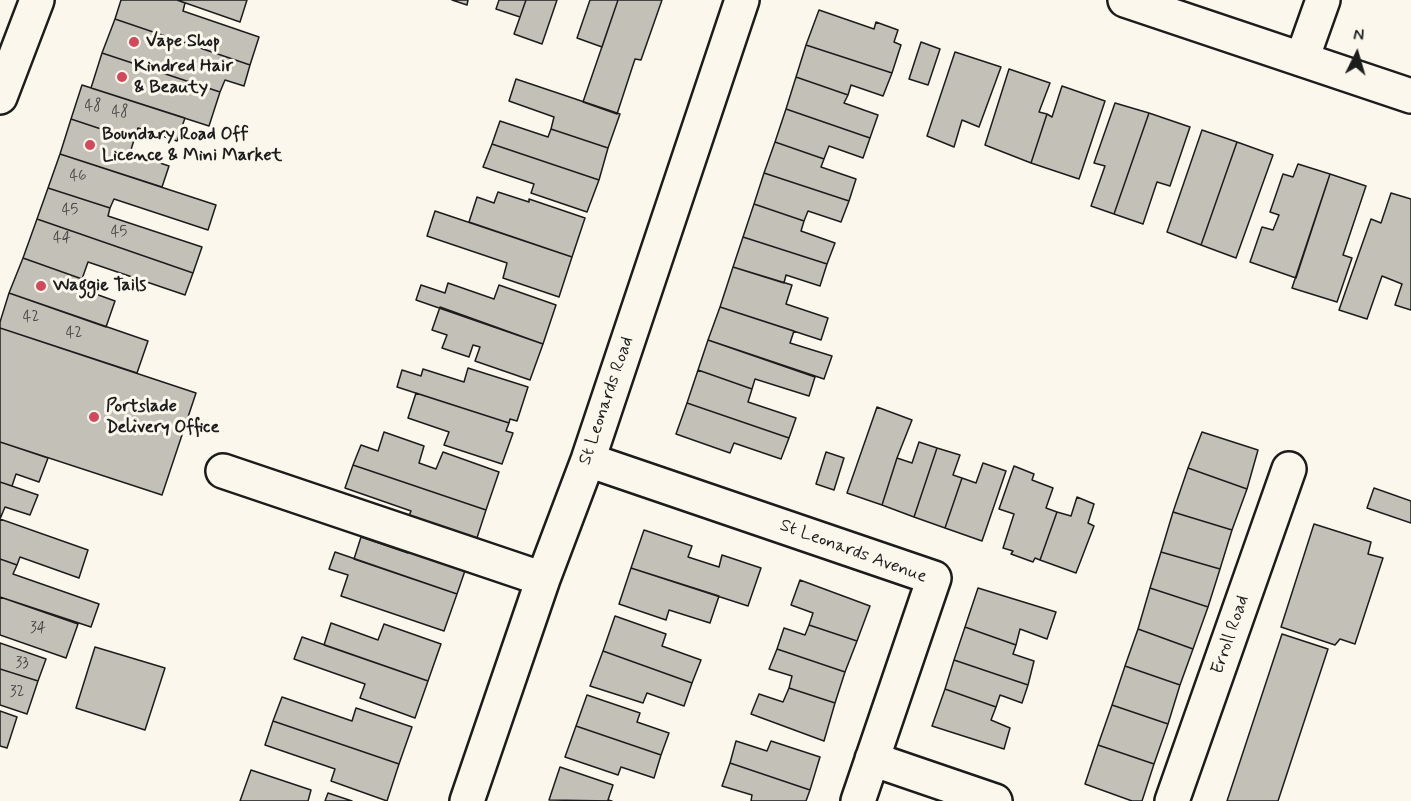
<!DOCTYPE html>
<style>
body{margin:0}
#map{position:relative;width:1411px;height:801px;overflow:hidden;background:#fbf7ec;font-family:Mynerve,sans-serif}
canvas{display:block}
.north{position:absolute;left:1327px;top:24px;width:60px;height:60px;-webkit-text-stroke:4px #fbf7ec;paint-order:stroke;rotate:5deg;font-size:16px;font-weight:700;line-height:24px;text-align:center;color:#1c1c1c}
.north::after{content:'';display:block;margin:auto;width:21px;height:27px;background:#1c1c1c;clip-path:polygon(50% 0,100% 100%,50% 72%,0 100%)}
</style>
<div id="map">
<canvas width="1411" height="801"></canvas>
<div class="north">N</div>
</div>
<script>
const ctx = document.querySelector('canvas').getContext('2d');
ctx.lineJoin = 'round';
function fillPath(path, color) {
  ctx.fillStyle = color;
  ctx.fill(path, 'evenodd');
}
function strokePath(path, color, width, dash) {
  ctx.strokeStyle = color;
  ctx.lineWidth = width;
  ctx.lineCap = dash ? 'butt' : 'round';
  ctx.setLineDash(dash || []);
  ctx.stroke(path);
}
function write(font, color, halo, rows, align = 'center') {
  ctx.font = font + ' Mynerve,sans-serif';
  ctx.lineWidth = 6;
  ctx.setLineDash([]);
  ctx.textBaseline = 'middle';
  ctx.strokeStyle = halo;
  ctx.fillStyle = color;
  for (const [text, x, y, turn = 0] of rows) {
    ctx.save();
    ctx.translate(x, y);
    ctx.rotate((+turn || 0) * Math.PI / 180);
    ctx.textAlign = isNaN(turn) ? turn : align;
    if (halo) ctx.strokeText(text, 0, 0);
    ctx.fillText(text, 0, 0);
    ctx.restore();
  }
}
const building = new Path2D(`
 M121,0h56l8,3 -2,8 76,26 -9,28 -135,-46z
 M177,0h70l-7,22z
 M452,0h16l-1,5z
 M499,0h27l-6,17 -24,-8z
 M526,0h31l-15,44 -28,-10z
 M590,0h28l-16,47 -25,-9z
 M618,0h44l-21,60 -6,-1 -18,55 -34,-12z
 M819,10l55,19 2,-7 22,8 -4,12 7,3 -9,28 -86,-28z
 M115,19l135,46 -6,21 -19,-6 -5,12 -118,-39z
 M921,42l19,7 -12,36 -19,-6z
 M806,45l86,28 -9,23 -32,-11 -3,10 -52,-18z
 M955,52l46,15 -22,60 -17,-7 -8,27 -27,-11z
 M102,53l118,39 -11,34 -118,-38z
 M1009,69l41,14 -11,29 8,2 -16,49 -46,-18z
 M796,77l52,18 -4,8 34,12 -8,23 -84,-29z
 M516,79l104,35 -12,34 -57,-19 3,-12 -45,-16z
 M82,85l103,33 -8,23 -39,-13 -4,12 -63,-21z
 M1062,86l43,15 -26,78 -48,-16 16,-49 5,3z
 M1115,103l34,10 -35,101 -23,-8 14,-40 -11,-3z
 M786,109l84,29 -7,20 -34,-12 -5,13 -49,-17z
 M1149,113l41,14 -20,59 -13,-4 -14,42 -29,-10z
 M71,119l63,21 -4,13 39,13 -7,21 -102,-33z
 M500,121l48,16 3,-8 57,19 -9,32 -107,-36z
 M1202,130l35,12 -36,103 -34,-13z
 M775,142l49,17 -3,8 35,12 -7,22 -85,-28z
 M1237,142l36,13 -37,103 -35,-13z
 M492,144l107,36 -12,32 -56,-19 3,-9 -51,-17z
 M60,154l156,51 -8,25 -94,-31 -4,9 -62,-20z
 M1298,164l32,10 -34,104 -46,-16 12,-35 11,3 6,-15 -9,-3 13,-38 10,3z
 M764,173l85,28 -8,21 -33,-11 -4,10 -50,-17z
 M1330,174l36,12 -23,69 9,3 -15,44 -45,-14z
 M48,188l62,20 -2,8 94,31 -9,26 -156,-54z
 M498,192l31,10v-3l56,19 -13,39 -103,-35 8,-25 17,6z
 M1391,193l20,6v111l-16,-5 7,-21 -20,-8 -15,43 -28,-9 32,-91 10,4z
 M754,204l50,17 -3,10 34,12 -8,21 -84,-27z
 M435,211l137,46 -13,40 -56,-19 4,-15 -80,-27z
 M37,219l156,54 -8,22 -97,-33 -6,17 -59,-21z
 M743,237l84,27 -7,22 -34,-11 -2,8 -51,-16z
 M23,258l59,21 -3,9 36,13 -9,26 -97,-34z
 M733,267l59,18 -6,19 42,14 -7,22 -101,-33z
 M448,283l46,16 5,-14 57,20 -13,39 -127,-44 5,-15 24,8z
 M9,293l139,48 -11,32 -137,-45v-6z
 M440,307l103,37 -13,36 -55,-19 5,-14 -7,-2 -4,12 -27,-9 5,-13 -15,-5z
 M720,307l74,24 -4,12 42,13 -8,23 -116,-39z
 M0,328l196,65 -34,102 -162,-53z
 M708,340l107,37 -6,19 -54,-17 -3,10 -54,-19z
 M468,368l60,19 -11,34 -7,-2 -1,4 -112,-36 5,-17 19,6 2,-7 41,13z
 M698,370l54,19 -4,13 48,16 -7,20 -102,-35z
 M416,393l93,30 -3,8 7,2 -11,31 -58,-19 5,-13 -41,-14z
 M687,403l102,35 -8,21 -47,-16 -4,10 -54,-19z
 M877,407l35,13 -15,38 -15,47 -35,-12z
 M384,432l40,14 -5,17 17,6 7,-17 56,20 -13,38 -133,-45 8,-20 17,6z
 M1202,432l56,18 -11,39 -59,-21z
 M0,442l48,16 -9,24 -23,-8 -4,12 -12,-4z
 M919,442l18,6 -23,69 -32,-12 15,-47 15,5z
 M937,448l23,7 -7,20 9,3 -17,50 -31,-11z
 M826,452l18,6 -10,32 -18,-6z
 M983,463l23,8 -24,70 -37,-13 17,-50 14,5z
 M353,465l133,45 -12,37 -68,-24 5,-12 -66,-23z
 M1014,466l20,8 -2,6 21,8 -7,20 11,4 -17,48 -5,-2 -2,4 -22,-8 2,-3 -10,-3 11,-34 -15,-5z
 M1188,468l59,21 -15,41 -59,-18z
 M0,482l38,13 -8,20 -25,-8 -5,12z
 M1374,488l37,13v22l-44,-15z
 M1077,497l17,7 -6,19 6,3 -18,47 -36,-13 17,-48 14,4z
 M1173,512l59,18 -12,39 -59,-17z
 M0,519l88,31 -9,28 -59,-21 -3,8 -17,-6z
 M1314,524l57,18 -3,12 15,4 -28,86 -15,-5 -5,6 -54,-18z
 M644,530l48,16 -4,11 31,10 3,-12 39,13 -13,38 -117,-38z
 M361,537l47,16 5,-13 56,19 -12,35 -103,-35z
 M335,552l122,42 -13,37 -103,-35 7,-21 -19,-6z
 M1161,552l59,17 -12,38 -58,-19z
 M0,559l17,6 -4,9 86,30 -8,23 -91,-30z
 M631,568l88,28 -9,27 -41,-13 -3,10 -47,-16z
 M800,580l70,26 -13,35 -48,-16 4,-12 -22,-8z
 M978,588l78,24 -9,27 -27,-10 -4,16 -51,-18z
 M1150,588l58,19 -15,42 -55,-20z
 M0,597l78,27 -12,34 -66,-23z
 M615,616l51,18 -4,12 39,14 -9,23 -89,-32z
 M331,623l47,17 6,-16 57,20 -13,37 -104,-36z
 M809,625l48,16 -12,31 -68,-23 7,-21 21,7z
 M965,627l51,18 -3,9 21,7 -6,24 -74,-25z
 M1138,629l55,20 -13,36 -55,-19z
 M1282,634l46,15 -50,152h-51z
 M302,637l126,44 -13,37 -55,-20 5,-14 -71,-25z
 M0,643l46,16 -8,22 -38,-12z
 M95,647l70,21 -20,62 -69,-22z
 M777,649l68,23 -10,31 -46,-15 3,-12 -23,-7z
 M603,651l89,32 -8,23 -37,-13 -4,10 -53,-17z
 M954,660l74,25 -6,18 -22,-8 -4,12 -51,-18z
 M1125,666l55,19 -12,39 -56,-19z
 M0,669l38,12 -11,33 -27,-9z
 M789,688l46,15 -11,38 -73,-27 8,-20 24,8z
 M945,689l51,18 -5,13 19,8 -6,21 -72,-23z
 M587,695l53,18 -3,9 32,11 -8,22 -85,-29z
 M282,697l70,24 4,-13 56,19 -13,37 -126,-43z
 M1112,705l56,19 -14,40 -56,-19z
 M0,711l17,6 -10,31 -7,-2z
 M273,721l126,43 -12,37 -56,-20 4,-12 -70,-24z
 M576,726l85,29 -7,23 -33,-11 -3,8 -53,-18z
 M736,741l31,10 4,-10 49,16 -10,33 -80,-27z
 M1098,745l56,19 -12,37h-10l-47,-17z
 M730,763l80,27 -4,11h-55l1,-6 -30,-9z
 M560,767l53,18 -5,15 4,1 -63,-1z
 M251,770l60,20 -3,11h-68z
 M328,793l24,8h-27z`);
const minor = new Path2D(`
 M1302,59l21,-59
 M588,460l346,118 -76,223
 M223,471l320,108
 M872,759l123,42
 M467,801l76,-222 45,-119 154,-460
 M1172,801l117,-332`);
const major = new Path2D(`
 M1125,0l286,96
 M0,97l37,-97`);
const markers = [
 [134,42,6,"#d1495b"],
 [122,77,6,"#d1495b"],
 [90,145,6,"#d1495b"],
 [41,286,6,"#d1495b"],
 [94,417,6,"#d1495b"]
];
const numberNames = [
 ["48",93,107],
 ["48",120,113],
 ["46",78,177],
 ["45",70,211],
 ["45",119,233],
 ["44",62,239],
 ["42",31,318],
 ["42",74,334],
 ["34",38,629],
 ["33",22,664],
 ["32",17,693]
];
const poiNames = [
 ["Vape Shop",146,42],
 ["Kindred Hair",134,67],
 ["& Beauty",134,88],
 ["Boundary Road Off",102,135],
 ["Licence & Mini Market",102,156],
 ["Waggie Tails",53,286],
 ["Portslade",106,407],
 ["Delivery Office",106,428]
];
const streetNames = [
 ["St Leonards Road",607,401,-71],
 ["St Leonards Avenue",853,552,20],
 ["Erroll Road",1231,635,-71]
];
fillPath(building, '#c3c0b8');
strokePath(building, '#1c1c1c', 1.5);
strokePath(minor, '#1c1c1c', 38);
strokePath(major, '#1c1c1c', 38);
strokePath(minor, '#fbf7ec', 33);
strokePath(major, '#fbf7ec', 33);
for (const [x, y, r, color] of markers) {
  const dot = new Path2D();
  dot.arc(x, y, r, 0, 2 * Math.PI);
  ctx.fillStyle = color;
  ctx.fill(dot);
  strokePath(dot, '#fbf7ec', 2);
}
write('15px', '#464543', null, numberNames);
write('bold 18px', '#1c1c1c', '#fbf7ec', poiNames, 'left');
write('18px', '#1c1c1c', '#fbf7ec', streetNames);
</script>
